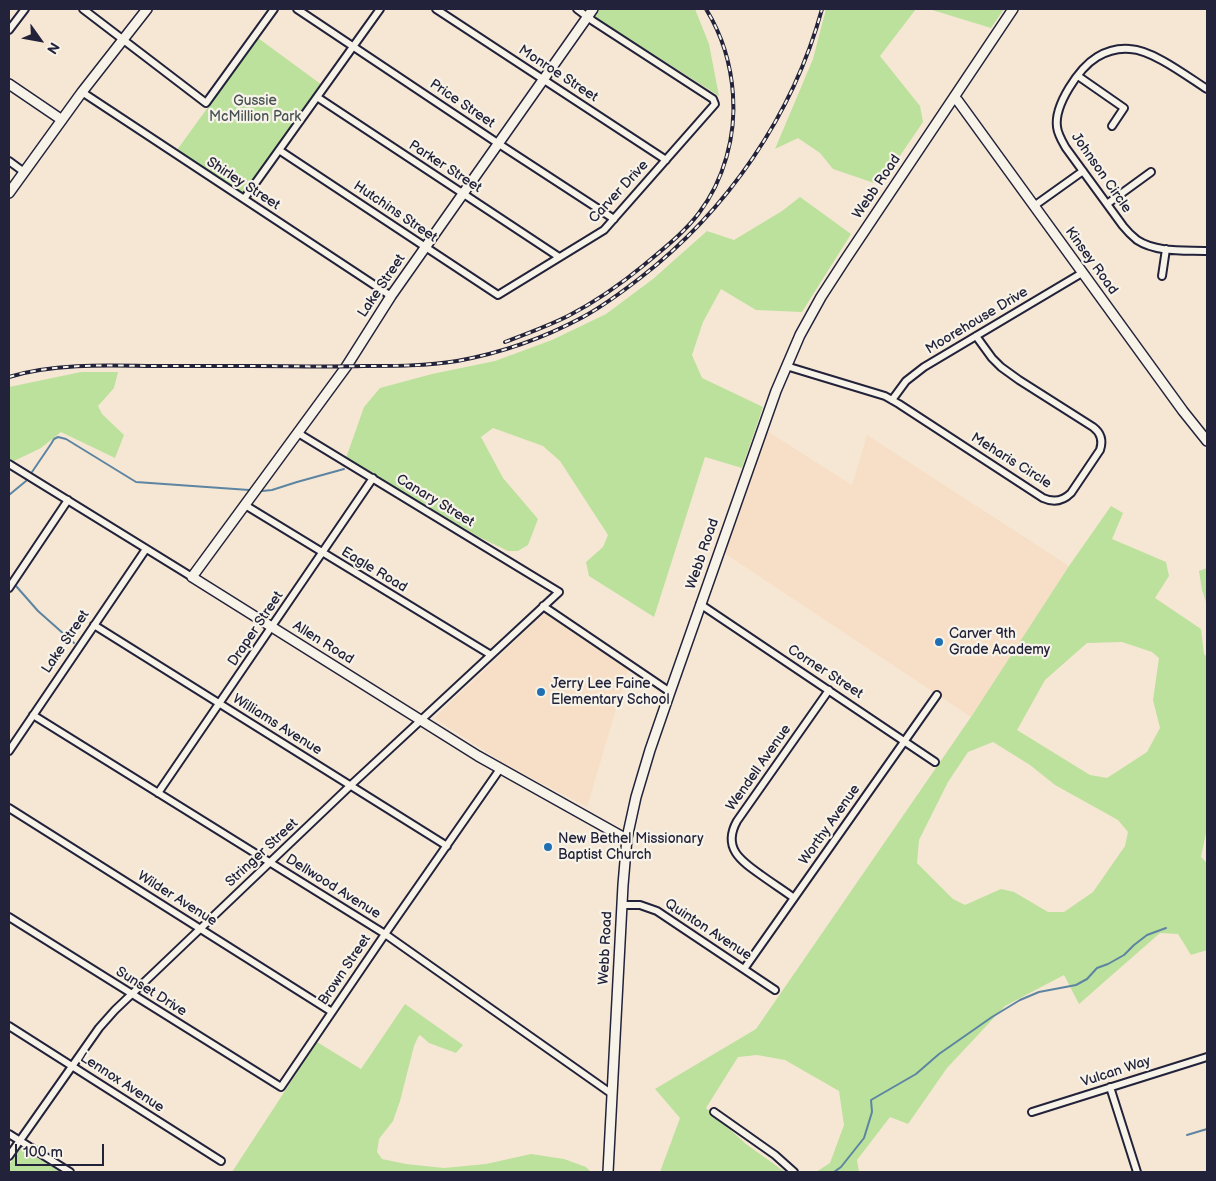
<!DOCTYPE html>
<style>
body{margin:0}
#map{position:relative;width:1216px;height:1181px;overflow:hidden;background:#f6e7d4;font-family:"Balsamiq Sans",sans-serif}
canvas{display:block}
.frame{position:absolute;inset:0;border:10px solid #22223b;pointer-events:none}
.north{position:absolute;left:15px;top:15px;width:50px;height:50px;-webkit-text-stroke:4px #f7f3e8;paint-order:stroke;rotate:122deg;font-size:14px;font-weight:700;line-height:20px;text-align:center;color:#22223b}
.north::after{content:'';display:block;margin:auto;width:18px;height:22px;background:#22223b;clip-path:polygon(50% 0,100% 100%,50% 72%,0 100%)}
.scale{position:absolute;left:15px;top:1144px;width:89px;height:22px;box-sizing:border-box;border:2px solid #22223b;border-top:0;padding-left:6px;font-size:15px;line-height:18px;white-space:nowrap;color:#22223b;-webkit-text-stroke:4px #f7f3e8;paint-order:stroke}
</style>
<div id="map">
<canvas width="1216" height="1181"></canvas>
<div class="frame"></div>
<div class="north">N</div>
<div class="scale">100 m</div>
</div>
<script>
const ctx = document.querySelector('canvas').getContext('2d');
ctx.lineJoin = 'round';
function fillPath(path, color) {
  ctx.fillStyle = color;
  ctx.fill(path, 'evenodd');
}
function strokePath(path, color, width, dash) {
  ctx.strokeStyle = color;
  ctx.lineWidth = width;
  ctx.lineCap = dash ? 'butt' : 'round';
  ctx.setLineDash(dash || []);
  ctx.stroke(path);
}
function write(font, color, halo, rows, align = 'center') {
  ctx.font = font + ' "Balsamiq Sans",sans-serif';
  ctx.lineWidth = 4.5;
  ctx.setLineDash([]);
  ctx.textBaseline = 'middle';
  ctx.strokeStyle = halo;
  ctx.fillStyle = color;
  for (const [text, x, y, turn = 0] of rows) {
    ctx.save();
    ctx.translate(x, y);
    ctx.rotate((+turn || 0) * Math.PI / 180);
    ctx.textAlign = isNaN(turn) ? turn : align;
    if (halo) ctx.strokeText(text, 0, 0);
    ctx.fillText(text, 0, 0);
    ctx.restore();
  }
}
const built = new Path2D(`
 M767,431l85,54 15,-50 202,131 -98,151 -247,-164z
 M544,613l84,56 -41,138 -82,-43 -71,-46z`);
const green = new Path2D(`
 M600,9h95l14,35 10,52 -124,-79z
 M826,9h90l-36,47 40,50 3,16 -43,63 -47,-16 -13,-16 -22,-15 -23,11 38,-90z
 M929,9h75l-13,19z
 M258,38l64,47 -77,106 -5,2 -63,-43z
 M800,197l51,37 -49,78 -46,-2 -35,-21 -18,33 -11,33 10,23 61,29 -21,61 -37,-11 -51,160 -65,-41 -3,-14 17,-15 5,-12 -48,-74 -17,-15 -50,-18 -12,9 22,41 35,41 -10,26 -10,6h-10l-29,-14 -133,-79 18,-51 16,-19 52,-14 63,-13 57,-21 54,-26 47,-35 54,-48 27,9 48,-29z
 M81,372h37l-4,16 -16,18 4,8 22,21 -9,23 -54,-26 -20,16 -27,13 -5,-3v-71z
 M1111,506l12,7 -11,26 54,23 3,14 -14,22 46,31 3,25 3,3v171l-6,29 6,6v87l-16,5 -13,-21 -18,-1 -81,71 -15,-29 -59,31 -58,62 -39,56 -18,-7 -33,43 2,12h-43l14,-9 14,-38 -5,-34 -54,-31 -28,-5 -19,2 -32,51 40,36 39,28h-125l20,-54 -25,-29 101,-60 215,-312 98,-151zM1122,642l30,10 7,6 -6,42 7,28 -13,24 -40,26 -17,-3 -73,-45 28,-50 42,-37zM993,742l37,23 25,20 63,35 10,12 -3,14 -32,46 -29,20h-16l-34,-20 -13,-3 -36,16 -12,-6 -36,-36 2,-23 29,-58 20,-30z
 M1207,568v37l-5,-15 -3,-19z
 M405,1004l58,41 -7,8 -27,-10 -9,-8 -2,2 -4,9 -14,55 -7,20 -14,18 -2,13 5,7 24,5 38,4 42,-4 45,-10 33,5 22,8 5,5h-359l85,-130 44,27z
 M21,1148l40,24h-52v-7z`);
const stream = new Path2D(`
 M32,472l19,-28 3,-5 4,-2 8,2 70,43 113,8
 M262,491l10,-1 25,-8 47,-13
 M9,495l17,-14
 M16,586l22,25 36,32
 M1187,1135l20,-6
 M834,1172l7,-5 23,-29 8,-26 -1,-12 45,-26 23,-20 53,-37 28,-17 19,-8 37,-7 11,-6 10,-11 11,-4 16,-9 10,-10 13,-10 19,-7`);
const minor = new Path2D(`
 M83,9l123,94 68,-94
 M297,9l202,135 115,75
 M436,9l230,151
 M9,30l16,-21
 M1078,76l46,32 -12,18
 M1207,89c-19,-12 -54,-39 -77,-40 -11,-1 -23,2 -33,8 -18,11 -43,48 -40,70 1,8 5,14 9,21l57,78c4,5 9,10 14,14 20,13 48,10 70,11
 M82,92l309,204
 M317,97l242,160
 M279,150l219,145 106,-65 111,-126 -2,-5 -120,-78 -16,-12
 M9,161l15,11
 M244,199l136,-190
 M1107,204l44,-32
 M1034,206l49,-35
 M1162,276l4,-27
 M786,366l99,30 14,8 144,94c11,5 20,3 28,-5l29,-43c3,-9 1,-17 -7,-23l-74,-47 -18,-13 -9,-9 -16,-22
 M892,400l14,-19 18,-14 158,-94
 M9,464l183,113
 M245,505l246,150
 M9,588l59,-88
 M700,604l235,158
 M543,606l127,86
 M94,625l353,221
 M33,715l352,219 227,160
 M9,751l137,-202
 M158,793l215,-315
 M9,808l323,204
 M794,898c-11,-8 -22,-15 -33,-23 -20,-14 -39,-27 -24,-54l92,-131
 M622,905h18l17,6 118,79
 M9,917l272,170 104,-153 115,-165
 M744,969l193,-274
 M9,1026l212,135
 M1110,1087l27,85
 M714,1112l61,43 19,17
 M1032,1112l175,-55
 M9,1134l61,38
 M9,1156l90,-128 16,-18 236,-225 208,-193 -261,-159`);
const tertiary = new Path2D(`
 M593,9l-202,287 -45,71 -154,210 286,179 143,80 6,2
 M9,84l53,36
 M954,97l4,4 225,310 24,30
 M9,193l73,-101 65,-83
 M608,1172l15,-287 4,-47 9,-41 14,-47 20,-58 106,-301 24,-56 21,-38 24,-37 168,-251`);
const rail = new Path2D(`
 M505,342c21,-8 43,-16 63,-26 27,-14 53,-32 76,-51 19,-16 40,-32 55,-52 25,-33 37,-77 34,-118 -2,-31 -11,-60 -27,-86
 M9,377c42,-13 93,-12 137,-11 35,0 69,0 104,0 38,0 76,1 114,0 31,0 62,0 93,-5 44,-8 87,-23 126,-44 20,-11 39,-25 57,-39 87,-67 153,-163 182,-269`);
const markers = [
 [939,642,5,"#1f6fb2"],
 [541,692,5,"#1f6fb2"],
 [548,847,5,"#1f6fb2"]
];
const streetNames = [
 ["Monroe Street",558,74,33],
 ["Price Street",462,104,34],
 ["Parker Street",445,167,33],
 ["Johnson Circle",1101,173,55],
 ["Shirley Street",243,184,33],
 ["Webb Road",877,187,-56],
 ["Carver Drive",619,192,-47],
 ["Hutchins Street",395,212,34],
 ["Kinsey Road",1091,261,54],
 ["Lake Street",382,286,-56],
 ["Moorehouse Drive",977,321,-31],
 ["Meharis Circle",1011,461,32],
 ["Canary Street",435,501,31],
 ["Webb Road",703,554,-71],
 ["Eagle Road",374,570,31],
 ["Draper Street",256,629,-56],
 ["Lake Street",66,642,-56],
 ["Allen Road",323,643,32],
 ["Corner Street",825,672,33],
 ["Williams Avenue",277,725,32],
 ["Wendell Avenue",759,768,-55],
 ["Worthy Avenue",830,825,-55],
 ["Stringer Street",262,853,-43],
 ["Dellwood Avenue",333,887,32],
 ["Wilder Avenue",177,899,32],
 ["Quinton Avenue",708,930,33],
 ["Webb Road",606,948,-87],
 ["Brown Street",345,970,-56],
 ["Sunset Drive",151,992,32],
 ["Vulcan Way",1116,1072,-18],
 ["Lennox Avenue",122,1083,33]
];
const parkNames = [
 ["Gussie",255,101],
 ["McMillion Park",255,117]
];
const poiNames = [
 ["Carver 9th",949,634],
 ["Grade Academy",949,650],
 ["Jerry Lee Faine",551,684],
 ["Elementary School",551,700],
 ["New Bethel Missionary",558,839],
 ["Baptist Church",558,855]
];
fillPath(built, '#f6dfc6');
fillPath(green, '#bbe19c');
strokePath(stream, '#5d85a2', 2);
strokePath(minor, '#22223b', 10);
strokePath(tertiary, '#22223b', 12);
strokePath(minor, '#f7f3e8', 6);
strokePath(tertiary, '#f7f3e8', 9);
strokePath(rail, '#22223b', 4);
strokePath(rail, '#f7f3e8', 2, [5.5]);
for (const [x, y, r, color] of markers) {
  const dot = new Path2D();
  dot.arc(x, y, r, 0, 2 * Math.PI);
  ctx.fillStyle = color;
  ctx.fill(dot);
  strokePath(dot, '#f7f3e8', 2);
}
write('14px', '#22223b', '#f7f3e8', streetNames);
write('14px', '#485253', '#f7f3e8', parkNames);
write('14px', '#22223b', '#f7f3e8', poiNames, 'left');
</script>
